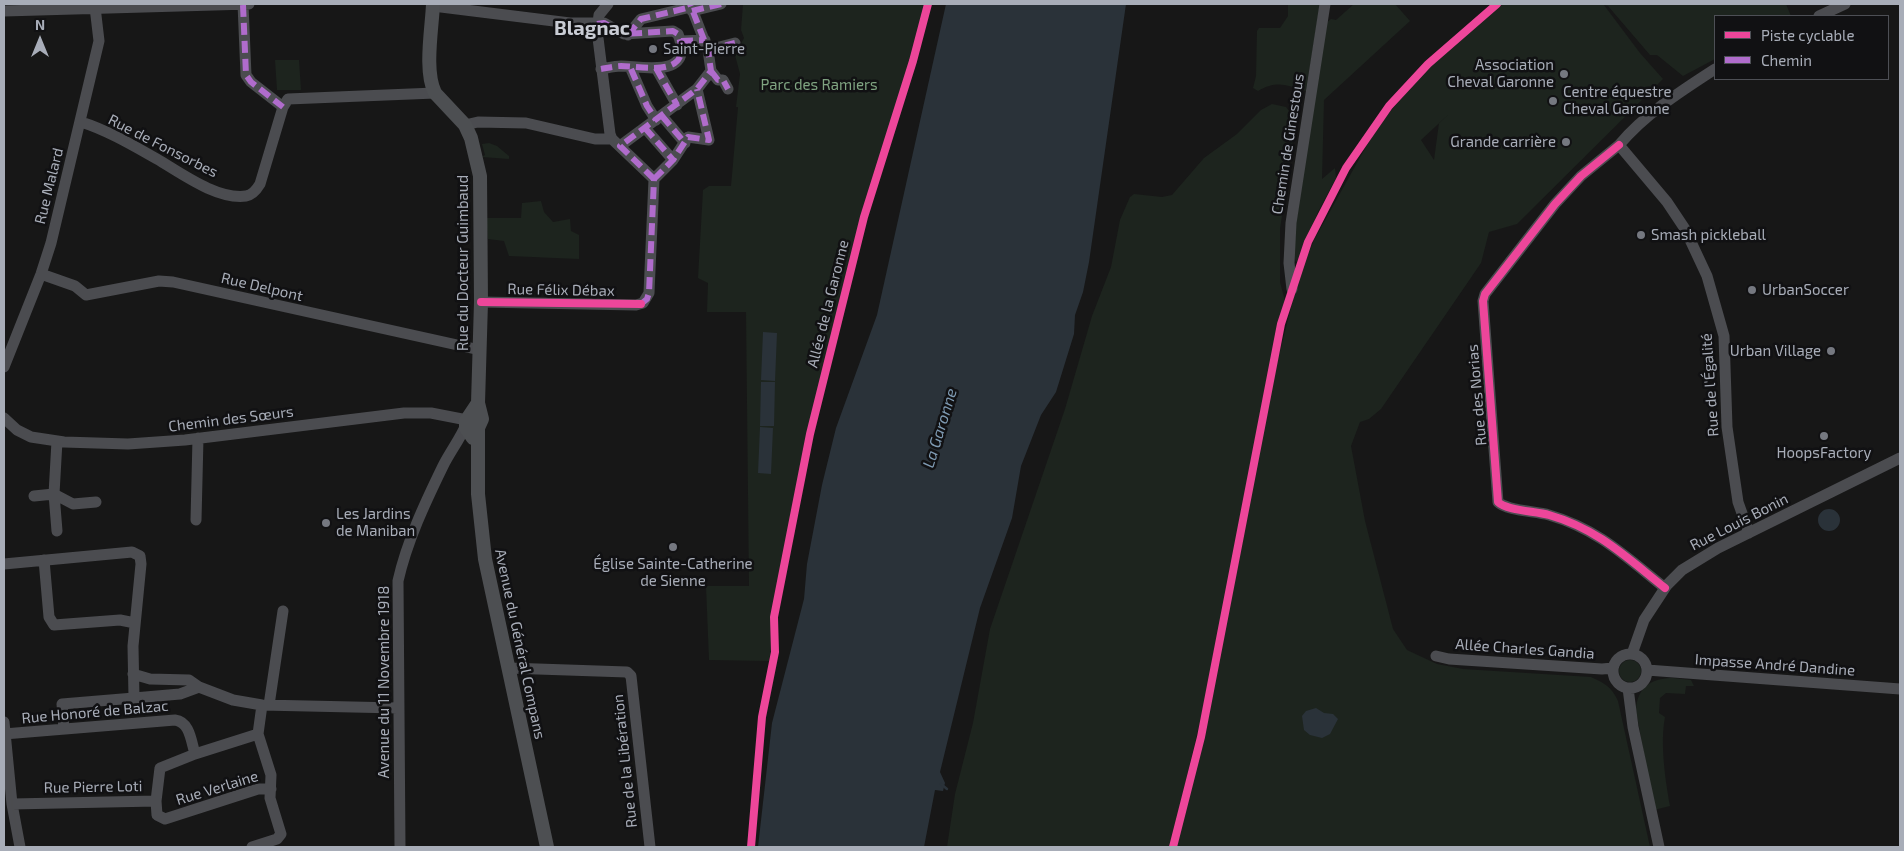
<!DOCTYPE html>
<meta charset="utf-8">
<style>
body{margin:0}
#map{position:relative;width:1904px;height:851px;overflow:hidden;background:#171717;font-family:"Exo 2",sans-serif}
canvas{display:block}
.frame{position:absolute;inset:0;border:5px solid #a8adb8;pointer-events:none}
.legend{position:absolute;left:1714px;top:15px;width:175px;height:65px;box-sizing:border-box;background:#111113;border:1px solid #4d4f55;margin:0;padding:6px 9px;list-style:none;font-size:15px;color:#a8adb8}
.legend li{display:flex;align-items:center;gap:10px;height:25px}
.legend b{width:25px;border:1px solid #4d4f55}
.north{position:absolute;left:15px;top:15px;width:50px;height:50px;-webkit-text-stroke:4px #111113;paint-order:stroke;rotate:0deg;font-size:14px;font-weight:700;line-height:20px;text-align:center;color:#a8adb8}
.north::after{content:'';display:block;margin:auto;width:18px;height:22px;background:#a8adb8;clip-path:polygon(50% 0,100% 100%,50% 72%,0 100%)}
</style>
<div id="map">
<canvas width="1904" height="851"></canvas>
<div class="frame"></div>
<ul class="legend">
<li><b style="height:6px;background:#ed469a"></b>Piste cyclable</li>
<li><b style="height:6px;background:#b06ccc"></b>Chemin</li>
</ul>
<div class="north">N</div>
</div>
<script>
const ctx = document.querySelector('canvas').getContext('2d');
ctx.lineJoin = 'round';
function fillPath(path, color) {
  ctx.fillStyle = color;
  ctx.fill(path, 'evenodd');
}
function strokePath(path, color, width, dash) {
  ctx.strokeStyle = color;
  ctx.lineWidth = width;
  ctx.lineCap = dash ? 'butt' : 'round';
  ctx.setLineDash(dash || []);
  ctx.stroke(path);
}
function write(font, color, halo, rows, align = 'center') {
  ctx.font = font + ' "Exo 2",sans-serif';
  ctx.lineWidth = 5;
  ctx.setLineDash([]);
  ctx.textBaseline = 'middle';
  ctx.strokeStyle = halo;
  ctx.fillStyle = color;
  for (const [text, x, y, turn = 0] of rows) {
    ctx.save();
    ctx.translate(x, y);
    ctx.rotate((+turn || 0) * Math.PI / 180);
    ctx.textAlign = isNaN(turn) ? turn : align;
    if (halo) ctx.strokeText(text, 0, 0);
    ctx.fillText(text, 0, 0);
    ctx.restore();
  }
}
const green = new Path2D(`
 M743,4h184l-66,221 -51,209 -41,227 -60,-1 -3,-74h43l-3,-274h-39l1,-29 -10,-5 5,-88 6,-4h22l7,-79h-2l4,-33 -5,-19 9,-17 -3,-8z
 M1288,4h32l-14,87c-20,-6 -29,-11 -48,0l-5,-3 3,-12 1,-45 2,-3h21l8,-12z
 M1354,4h41l15,17 -86,79 -2,79 13,-11 1,10 -18,34 -18,46 -4,4 -2,-6 2,-33 30,-200 5,-4 5,1z
 M1501,4h285l5,12h-76v43l-32,17 -26,-21h-7l-42,-49 -4,-1 36,48 23,26 -146,145 -28,8 -8,31 -100,146 -12,10 -9,3 -9,24 14,75 28,108 14,21 30,14 26,5 128,8c13,6 21,10 27,24l32,146h-473l49,-229 46,-235 27,-107 15,-36 63,-113 47,-55zM1449,114l-10,9 -5,37 -13,-20z
 M275,60h24l2,30h-24z
 M1272,104l14,3 10,13 -16,109v53l5,19 -19,82 -58,305 -38,159h-223l8,-53 18,-71 17,-94 75,-220 27,-93 19,-49 9,-47 10,-23 4,-3 28,3 10,-2 32,-37 33,-24 24,-24z
 M489,143l8,3 12,10v3l-27,-2 3,-2 -3,-11z
 M541,201l3,11 9,10 17,-3 1,12 8,4v24l-70,-3 -5,-15 -16,-2 -2,-21h35l1,-15z
 M1619 671a11 11 0 1 1 22 0a11 11 0 1 1-22 0Z
 M1673,678l18,2 3,6h-8l-1,8 -19,-1 -6,5 -1,15 6,4c-5,26 0,61 5,89l-16,4 -18,-100c1,-23 16,-32 37,-32z`);
const water = new Path2D(`
 M946,4h180l-37,258 -6,30 -8,23 -1,19 -18,58 -15,23 -20,51 -9,52 -32,90 -40,164 5,11 -2,8 -8,-1 -11,57h-166l14,-124 32,-124 3,-35 15,-79 14,-57 41,-113z
 M763,332l14,1 -2,48 -14,-1z
 M761,382h14l-1,44h-14z
 M760,427l13,1 -2,46 -13,-1z
 M1818 520a11 11 0 1 1 22 0a11 11 0 1 1-22 0Z
 M1316,708l8,5 9,1 5,5 -8,15 -8,4 -12,-3 -6,-5 -2,-14 4,-5z`);
const stream = new Path2D(`
 M941,784l6,5`);
const minor = new Path2D(`
 M243,4l3,71 5,7 32,25
 M608,4l-9,11 -2,15 13,104 2,5 42,40
 M433,6l137,17h34l20,11 49,-3 5,3c16,44 -31,33 -57,32 -6,0 -14,2 -20,3
 M4,11l245,-7
 M692,11l29,-7
 M1819,16l26,-12
 M628,35l13,-16 50,-12
 M681,41l24,-1
 M708,50l27,-7
 M656,68l21,37
 M631,69l16,37 9,14
 M1715,69c-34,22 -70,45 -96,76l48,57 18,27 22,47 17,60 3,91 11,75 11,31
 M711,71l7,9h5l5,9
 M662,116l23,27
 M81,122c26,8 53,24 76,37 24,14 60,41 89,37 7,-1 11,-7 14,-12l23,-77 5,-8 147,-6
 M465,125l13,-3 48,1 69,16h17
 M645,128l28,32
 M1619,145l-38,31 -26,28 -70,90 -2,7 15,201c9,9 37,9 51,13 49,14 77,42 116,73
 M620,146l77,-57 14,-18 -3,-21 -18,-46
 M654,179l19,-19 15,-23 21,3 -12,-51
 M41,274l34,12 11,9 73,-14 14,1 307,68
 M1292,289l-3,-26 2,-40 34,-219
 M481,302l155,3 7,-2 6,-10 5,-114
 M4,367l37,-93 10,-31 48,-202 -4,-34
 M4,418l13,12 14,7 33,5 64,2 57,-4 219,-27h27l36,7
 M34,496l20,-2 19,10 23,-2
 M196,520l2,-82
 M57,531l-3,-37 3,-53
 M44,560l5,57 5,8 66,-5 15,3
 M4,564l128,-12 8,4 1,8 -8,82 1,52 -72,6 2,25
 M1613 671a17 17 0 1 1 34 0a17 17 0 1 1-34 0Z
 M1632,654l12,-34 23,-35 15,-15 36,-22 182,-90
 M1436,656l13,3 153,10 11,-1
 M508,668l119,4 4,4 19,171
 M1647,670l253,19
 M133,674l17,5 39,1 10,7
 M1628,688l5,39 26,120
 M134,698l46,-4 19,-7 34,13 29,5 136,3
 M269,705l14,-94
 M4,722l8,82 8,43
 M4,734l171,-14c15,2 16,21 20,34
 M156,801l1,14 8,4 93,-30h13
 M12,804l144,-3 4,-33 35,-14 63,-20
 M252,847l25,-8 4,-5 -11,-36 1,-23 -13,-41 4,-29
 M400,847l-2,-266c9,-40 27,-78 45,-115 7,-14 17,-27 23,-41`);
const major = new Path2D(`
 M433,4c-1,25 -9,67 2,89l30,32 6,13 9,38 1,126 -3,101 4,16 -5,11h-9
 M478,429v65l7,65 62,288
 M473,438l-7,-10v-7l12,-18`);
const tram = new Path2D(`
 M4,722l8,82 8,43`);
const quiet = new Path2D(`
 M243,5l3,70 5,7 32,25
 M692,11l29,-7
 M597,24l7,-1 20,11 49,-3 5,3c16,44 -31,33 -57,32 -6,0 -14,2 -20,3
 M628,35l13,-16 50,-12
 M681,41l24,-1
 M708,50l27,-7
 M656,68l21,37
 M631,69l16,37 9,14
 M711,71l7,9h5l5,9
 M662,116l23,27
 M645,128l28,32
 M654,179l-34,-33 77,-57 14,-18 -3,-21 -18,-46
 M654,179l19,-19 15,-23 21,3 -12,-51
 M641,304l6,-5 2,-6 5,-114`);
const cycleway = new Path2D(`
 M1619,145l-38,31 -26,28 -70,90 -2,7 15,201c9,9 37,9 51,13 49,14 77,42 116,73
 M481,302l160,2
 M751,847l11,-130 13,-65 -1,-35 36,-183 54,-217 49,-156 15,-57
 M1173,847l28,-110 80,-413 27,-82 38,-74 43,-62 39,-42 69,-60`);
const markers = [
 [653,49,5,"#757880"],
 [1564,74,5,"#757880"],
 [1553,101,5,"#757880"],
 [1566,142,5,"#757880"],
 [1641,235,5,"#757880"],
 [1752,290,5,"#757880"],
 [1831,351,5,"#757880"],
 [1824,436,5,"#757880"],
 [326,523,5,"#757880"],
 [673,547,5,"#757880"]
];
const poiNames = [
 ["Saint-Pierre",663,49],
 ["Association",1554,65,"right"],
 ["Cheval Garonne",1554,82,"right"],
 ["Centre équestre",1563,92],
 ["Cheval Garonne",1563,109],
 ["Grande carrière",1556,142,"right"],
 ["Smash pickleball",1651,235],
 ["UrbanSoccer",1762,290],
 ["Urban Village",1821,351,"right"],
 ["HoopsFactory",1824,453,"center"],
 ["Les Jardins",336,514],
 ["de Maniban",336,531],
 ["Église Sainte-Catherine",673,564,"center"],
 ["de Sienne",673,581,"center"]
];
const parkNames = [
 ["Parc des Ramiers",819,85]
];
const streetNames = [
 ["Chemin de Ginestous",1288,144,-81],
 ["Rue de Fonsorbes",163,146,27],
 ["Rue Malard",49,186,-76],
 ["Rue du Docteur Guimbaud",463,263,-90],
 ["Rue Delpont",262,287,13],
 ["Rue Félix Débax",561,290,1],
 ["Allée de la Garonne",828,304,-76],
 ["Rue de l'Égalité",1710,385,-94],
 ["Rue des Norias",1477,395,-95],
 ["Chemin des Sœurs",231,419,-7],
 ["Rue Louis Bonin",1739,522,-27],
 ["Avenue du Général Compans",520,644,78],
 ["Allée Charles Gandia",1525,649,4],
 ["Impasse André Dandine",1775,665,4],
 ["Avenue du 11 Novembre 1918",384,682,-90],
 ["Rue Honoré de Balzac",95,712,-5],
 ["Rue de la Libération",625,761,-96],
 ["Rue Pierre Loti",93,787,-1],
 ["Rue Verlaine",217,788,-17]
];
const waterNames = [
 ["La Garonne",940,428,-73]
];
const districtNames = [
 ["Blagnac",592,28]
];
fillPath(green, '#1d241e');
fillPath(water, '#2a3239');
strokePath(stream, '#2a3239', 2.5);
strokePath(minor, '#4b4c50', 11);
strokePath(major, '#4d4f52', 14);
strokePath(tram, '#4b4c4f', 1);
strokePath(quiet, '#b06ccc', 6, [12, 6]);
strokePath(cycleway, '#ed469a', 8);
for (const [x, y, r, color] of markers) {
  const dot = new Path2D();
  dot.arc(x, y, r, 0, 2 * Math.PI);
  ctx.fillStyle = color;
  ctx.fill(dot);
  strokePath(dot, '#111113', 2);
}
write('15px', '#a8adb8', '#111113', poiNames, 'left');
write('15px', '#7fa381', '#111113', parkNames);
write('15px', '#a8adb8', '#111113', streetNames);
write('italic 16px', '#7f9bb3', '#111113', waterNames);
write('bold 20px', '#c9ccd4', '#111113', districtNames);
</script>
